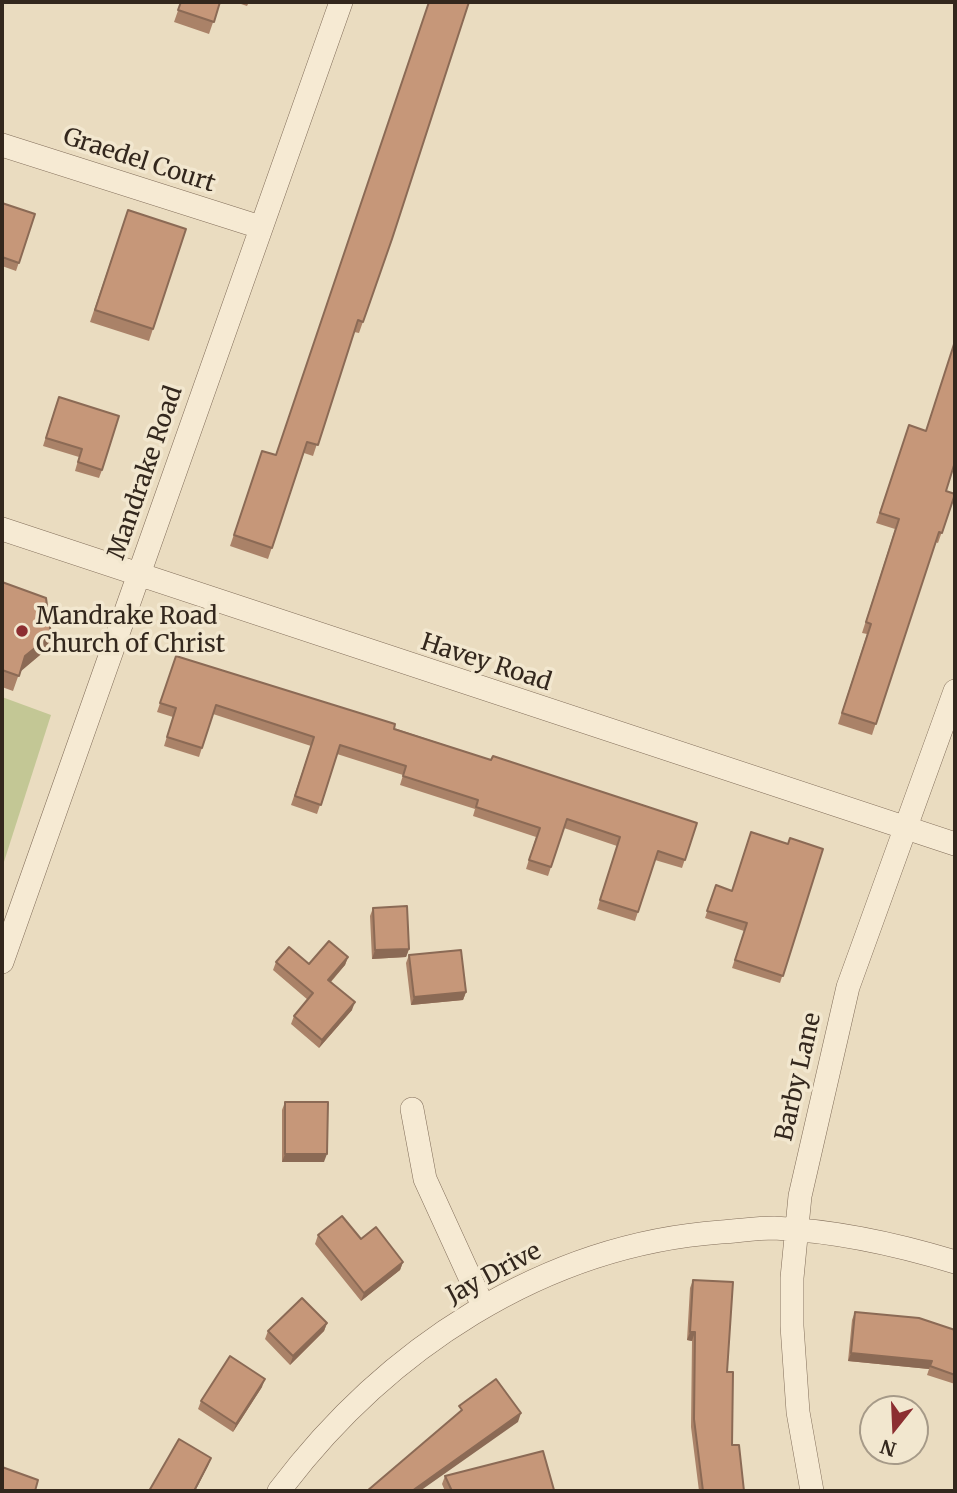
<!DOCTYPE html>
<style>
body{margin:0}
#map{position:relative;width:957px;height:1493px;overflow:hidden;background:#eadcc0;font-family:Merriweather,serif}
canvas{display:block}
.frame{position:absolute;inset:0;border:4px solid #33271d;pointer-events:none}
.north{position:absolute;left:859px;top:1395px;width:70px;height:70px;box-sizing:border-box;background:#f2e7cf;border:2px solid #a69a88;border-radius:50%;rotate:198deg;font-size:19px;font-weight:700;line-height:28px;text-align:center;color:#33271d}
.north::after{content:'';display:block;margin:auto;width:24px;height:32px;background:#8c2e31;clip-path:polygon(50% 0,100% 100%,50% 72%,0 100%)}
</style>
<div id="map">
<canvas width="957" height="1493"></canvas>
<div class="frame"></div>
<div class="north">N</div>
</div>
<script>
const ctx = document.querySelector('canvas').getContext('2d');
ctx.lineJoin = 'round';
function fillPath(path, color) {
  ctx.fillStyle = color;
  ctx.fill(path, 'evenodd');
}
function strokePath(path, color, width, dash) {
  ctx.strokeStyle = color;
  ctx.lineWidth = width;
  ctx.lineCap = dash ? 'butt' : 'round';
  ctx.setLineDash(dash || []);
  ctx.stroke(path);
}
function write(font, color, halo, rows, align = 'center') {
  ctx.font = font + ' Merriweather,serif';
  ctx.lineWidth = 7;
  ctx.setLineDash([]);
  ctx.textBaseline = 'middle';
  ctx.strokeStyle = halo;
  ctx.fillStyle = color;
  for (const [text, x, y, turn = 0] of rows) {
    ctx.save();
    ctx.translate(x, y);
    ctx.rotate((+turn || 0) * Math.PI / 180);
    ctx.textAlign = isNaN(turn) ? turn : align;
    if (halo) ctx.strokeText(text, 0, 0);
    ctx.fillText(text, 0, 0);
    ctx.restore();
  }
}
const green = new Path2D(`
 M2,697l49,18 -49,153z`);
const minor = new Path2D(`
 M2,145l258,82
 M2,529l953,315
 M2,962l339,-960
 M412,1109l13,70 58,127
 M279,1491c106,-141 263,-246 442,-259 17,-1 35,-4 53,-4 62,3 122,16 181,34
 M812,1491l-14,-79 -6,-86v-48l8,-82 48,-209 107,-296`);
const wall = new Path2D(`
 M181,2h39l-11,32 -35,-12z
 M235,2h14l-2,4z
 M2,203l33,11 -19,57 -14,-5z
 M128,210l58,19 -37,112 -59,-19z
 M392,239l-33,94 -5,-1 -41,124 -9,-3 -36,106 -38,-13 32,-95 14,4z
 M56,405l46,65 -3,8 -24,-7 4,-14 -36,-11z
 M909,425l37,66 9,3 -17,49 -3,-1 -63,193 -34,-11 29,-90 -5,-1 33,-104 -19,-6z
 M2,582l49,53 -5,15 -26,21 -7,20 -11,-4z
 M176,656l315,104 206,63 -15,45 -27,-8 -20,61 -38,-12 20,-63 -53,-18 -16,48 -22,-7 10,-32 -63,-21 2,-7 -75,-24 3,-10 -66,-21 -20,60 -26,-9 20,-59 -98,-32 -14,43 -35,-11 9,-29 -16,-5z
 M788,844l35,5 -43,134 -48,-15 12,-37 -39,-13 11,-33 16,6z
 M373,908l36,41 -3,8 -34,2 -2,-43z
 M409,955l57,37 -3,8 -52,5 -5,-42z
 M348,957l-3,8 -14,17 21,28 -33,38 -28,-24 3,-8 14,-16 -35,-30 3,-8 33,2z
 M285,1102l39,60h-42v-52z
 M318,1235l85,27 -3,8 -39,31 -46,-57z
 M693,1280l34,92 5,73 12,46h-45l-8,-64 1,-86 -5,-1 3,-52z
 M855,1312l100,18v54l-28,-9 2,-6 -81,-8 4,-41z
 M327,1323l-3,8 -34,34 -25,-26 3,-8z
 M262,1387l-29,45 -35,-23 3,-8z
 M445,1476l109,14 -1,1h-108l-3,-7z`);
const shadedWall = new Path2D(`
 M51,635l-5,15 -26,22 5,-16z
 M409,949l-3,8 -34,2 3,-9z
 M348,957l-3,8 -20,23 3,-8z
 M466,992l-3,8 -52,5 3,-8z
 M355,1002l-3,8 -33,38 3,-8z
 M285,1154h42l-3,8h-42z
 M403,1262l-3,8 -39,31 3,-8z
 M327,1323l-3,8 -34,34 3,-9z
 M690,1332h5l-3,9 -5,-1z
 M851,1353l81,8 -3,8 -81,-8z
 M265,1379l-3,8 -29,45 3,-8z
 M521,1413l-3,9 -98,69h-8z
 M211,1458l-3,8 -13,25h-1z`);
const building = new Path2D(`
 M181,2h39l-6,20 -36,-12z
 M429,2h40l-77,237 -29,83 -5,-2 -40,125 -11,-3 -35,106 -38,-13 28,-84 14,4z
 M2,203l33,11 -16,49 -17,-6z
 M128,210l58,19 -33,100 -58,-19z
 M955,341v121l-9,29 9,3 -13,39 -3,-1 -63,192 -34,-11 29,-89 -5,-2 33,-103 -19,-6 29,-88 17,6z
 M59,397l60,19 -17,54 -24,-8 4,-13 -36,-11z
 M2,582l44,16 5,37 -26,21 -6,20 -17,-6z
 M176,656l219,68 -1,5 97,31 2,-4 204,67 -12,37 -27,-9 -20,61 -38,-12 20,-63 -53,-18 -16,48 -22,-7 11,-32 -64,-21 2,-7 -75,-24 3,-10 -66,-21 -19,60 -26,-9 19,-59 -98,-32 -14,43 -35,-11 9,-29 -16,-5z
 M751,832l37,12 2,-6 33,11 -40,127 -48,-16 12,-37 -40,-12 9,-26 16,6z
 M407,906l2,43 -34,1 -2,-42z
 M329,941l19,16 -20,23 27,22 -33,38 -28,-24 19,-23 -37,-31 13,-15 20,17z
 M461,950l5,42 -52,5 -5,-42z
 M285,1102h43l-1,52h-42z
 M342,1216l19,23 15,-12 27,35 -39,31 -46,-58z
 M693,1280l40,2 -6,90h6l-1,73h7l5,46h-41l-9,-72 1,-87h-5z
 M302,1298l25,25 -34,33 -25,-25z
 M855,1312l64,6 36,12v45l-25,-9 2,-5 -81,-8z
 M230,1356l35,23 -29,45 -35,-23z
 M496,1379l25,34 -109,78h-45l95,-81 -3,-4z
 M179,1439l32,19 -17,33h-45z
 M543,1451l11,39 -5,1h-97l-7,-15z
 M2,1467l36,13 -3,11h-33z`);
const markers = [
 [22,631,7,"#8c2e31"]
];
const streetNames = [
 ["Graedel Court",139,161,18],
 ["Mandrake Road",146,473,-71],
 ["Havey Road",486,663,18],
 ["Barby Lane",799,1077,-77],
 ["Jay Drive",494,1274,-28]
];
const poiNames = [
 ["Mandrake Road",36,617],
 ["Church of Christ",36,645]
];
fillPath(green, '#c3c795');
strokePath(minor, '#826e5a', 24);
strokePath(minor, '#f6ead3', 23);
fillPath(wall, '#aa8268');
fillPath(shadedWall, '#8b6a55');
fillPath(building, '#c69779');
strokePath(building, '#8b6a55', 2);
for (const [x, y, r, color] of markers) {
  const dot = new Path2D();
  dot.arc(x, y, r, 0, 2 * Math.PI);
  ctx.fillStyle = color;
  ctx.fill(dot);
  strokePath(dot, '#f2e7cf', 2.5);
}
write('24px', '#33271d', '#f2e7cf', streetNames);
write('24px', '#33271d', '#f2e7cf', poiNames, 'left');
</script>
